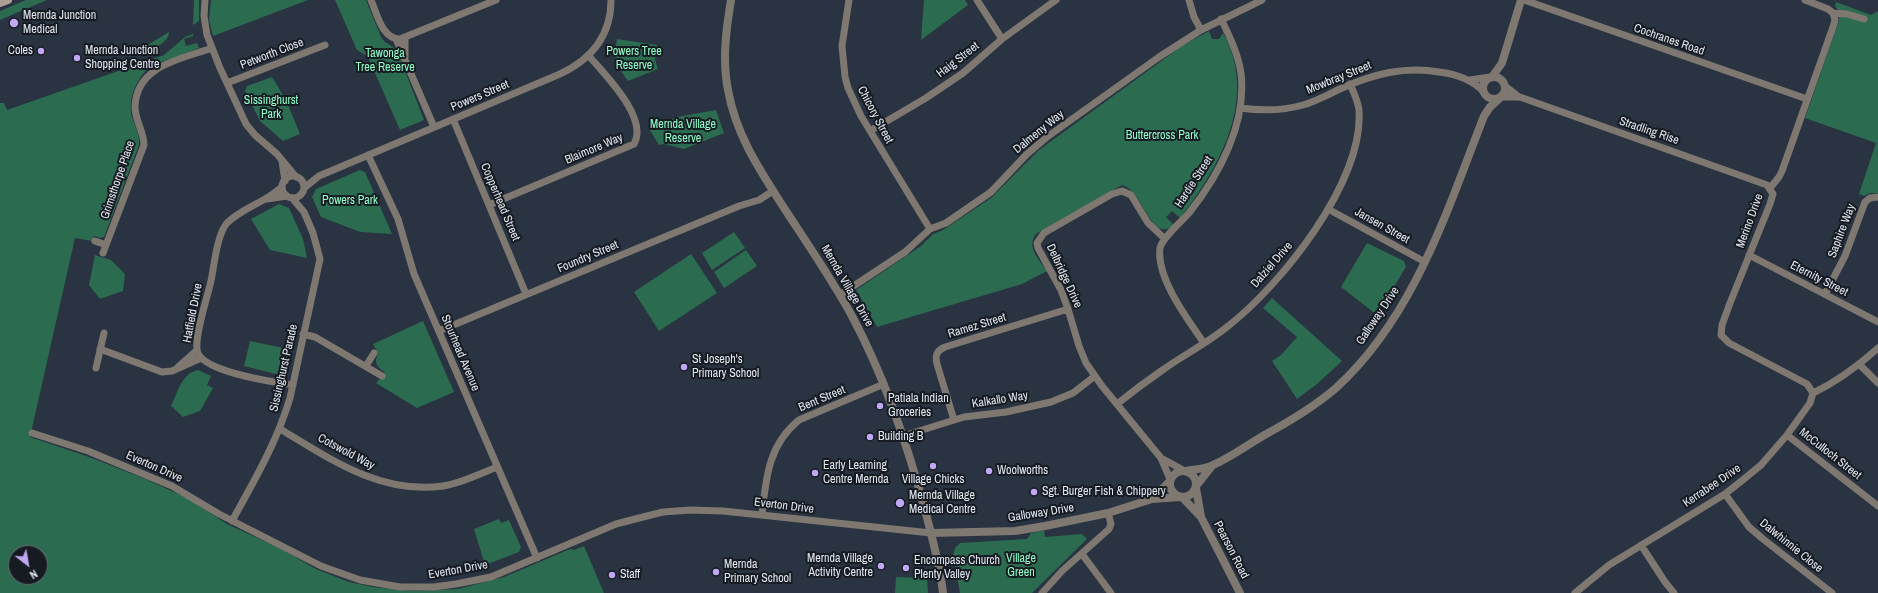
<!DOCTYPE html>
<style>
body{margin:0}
#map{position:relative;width:1878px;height:593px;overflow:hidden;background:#293342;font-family:"Archivo Narrow",sans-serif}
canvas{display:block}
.north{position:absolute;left:8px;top:545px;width:40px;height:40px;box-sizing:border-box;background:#161a21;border:1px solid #676c74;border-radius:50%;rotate:149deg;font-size:11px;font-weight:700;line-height:16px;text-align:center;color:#e1e7f1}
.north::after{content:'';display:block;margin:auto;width:14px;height:18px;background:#c0a8f4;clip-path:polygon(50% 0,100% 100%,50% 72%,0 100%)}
</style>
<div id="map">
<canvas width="1878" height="593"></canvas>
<div class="north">N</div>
</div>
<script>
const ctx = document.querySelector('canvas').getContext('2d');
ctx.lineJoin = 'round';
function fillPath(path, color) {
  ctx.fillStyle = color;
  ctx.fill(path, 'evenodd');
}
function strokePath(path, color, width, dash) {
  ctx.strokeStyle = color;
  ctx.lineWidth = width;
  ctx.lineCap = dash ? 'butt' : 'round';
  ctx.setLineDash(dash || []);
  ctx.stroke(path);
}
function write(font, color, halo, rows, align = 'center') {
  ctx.font = font + ' "Archivo Narrow",sans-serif';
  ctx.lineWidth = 4;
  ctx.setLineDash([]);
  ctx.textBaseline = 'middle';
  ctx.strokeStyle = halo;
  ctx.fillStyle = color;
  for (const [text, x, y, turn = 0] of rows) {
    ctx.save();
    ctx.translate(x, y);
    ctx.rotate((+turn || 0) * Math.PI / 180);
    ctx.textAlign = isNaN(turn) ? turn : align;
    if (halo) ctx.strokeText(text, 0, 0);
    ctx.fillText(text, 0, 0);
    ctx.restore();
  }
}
const green = new Path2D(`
 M26,0h21l-47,20v-9z
 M194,0h5v21l-6,4z
 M211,0h97l-95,36 -4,-16z
 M335,0h31l15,37 3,4 13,9 27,70 -24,10 -32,-73 -11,-7z
 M924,0h41l3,5 -47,35z
 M1836,2l35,13 7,-4v182h-8l-6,3 -5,-2 17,-51 -71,-25 34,-97v-10l-4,-5z
 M1209,31l3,8h7l4,-6c36,64 -3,134 -43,185l-8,-7 -6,6 8,8c-23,20 -30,-34 -52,-40l-86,49c-10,13 3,25 11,37l-25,13 -145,43 -21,-37 65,-44 12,-12 10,-4 48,-32 48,-48 143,-104z
 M169,32c0,15 -29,20 -40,24z
 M193,34v2l-9,3 2,7 11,-3 2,5 -48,18c-14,11 -24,33 -19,51 3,9 8,18 7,28l-35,92 -4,1 -6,-2 -2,5 -17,-3 -45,199 62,21 53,21 42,19 40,26 54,25 35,20 33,13 24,5 37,4 48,-2 46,-12 66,-28 4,1 10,-4 20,47h-604v-490h4l3,7 157,-55 21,-18zM16,553h24v24h-24z
 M617,39l40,6 -2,15 3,9 -30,12c-13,-19 -15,-18 -11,-42z
 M272,77l14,23 14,34 -17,7 -23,-20 -15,-30 2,-5z
 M716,110l8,23 -40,16 -20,-5 -5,1 -10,-16 28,-12z
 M360,170l5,2 27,62 -32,-2 -39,-15 -9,-20 4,-8z
 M279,204l10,4 14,31 4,19 -37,-8 -19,-31z
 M734,232l11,16 -33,22 -10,-17z
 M1367,243l37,18 2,6 -29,48 -36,-28z
 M746,250l11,16 -33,22 -10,-16z
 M691,254l26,39 -58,38 -25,-39z
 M95,255l16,5 14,14 -2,17 -23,8 -11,-14z
 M1272,298l70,63 -25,23 -20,15 -25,-38 9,-6 16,-18 -34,-29z
 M423,321l31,71 -37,16 -41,-25 9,-11c-9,-5 -11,-10 -7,-19l-5,-9z
 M250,341l38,8 -1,4 3,8 -2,9 -12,4 -32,-8z
 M198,370l13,6 -4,9 6,3 -13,23 -17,6 -12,-11c7,-14 10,-32 27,-36z
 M499,519l2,4 8,-3 12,27 -2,5 -34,13 -11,-36z
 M1044,530l1,7 37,-3 5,5 -55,54h-72l-7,-38 2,-7 5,-5 67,-4 4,-6z
 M896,577l31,1 1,15h-33z`);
const minor = new Path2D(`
 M205,0l-1,16 3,19 13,33 26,56 9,11 22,19 19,23
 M371,0c6,14 11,39 29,39l96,-39
 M849,0l-7,46 3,31 3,11 13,28 69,113
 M977,0l25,39
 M1189,0l5,17 7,13
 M1524,0l283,99
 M1805,0l23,9 5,4 14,1 17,5
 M405,38v19
 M396,39l38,88
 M1470,80l20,-3
 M227,83l98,-38
 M1505,86l14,11
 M1502,97h18l247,88 6,9 -3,10 -40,99 -8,22 -1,10 8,8 78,41 6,9
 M1240,108c22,3 42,3 63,-3 14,-4 26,-11 39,-17 32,-14 62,-22 97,-16 17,2 32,7 44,19
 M453,119l73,175
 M870,131l56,-33 37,-25 39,-34 54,-39
 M368,155l30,64 16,55 123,284
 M282,161l3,20
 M282 187a11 11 0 1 1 22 0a11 11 0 1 1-22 0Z
 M282,187c-5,4 -11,9 -17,12 -12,7 -28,14 -38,24 -10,11 -13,44 -16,58 -4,18 -16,52 -14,69 3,22 77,32 96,35
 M304,188l15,-12 241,-102c32,-15 51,-38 51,-74
 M1770,188l9,-11 3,-6 51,-144 2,-7 -2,-7
 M267,199l20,-3
 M489,205l145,-61c15,-26 -29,-69 -45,-88
 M1328,209l97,53
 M1165,239l-17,-16 -17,-28 -9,-4 -10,3 -68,39 -7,10 1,5 23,42 7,19 11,37 7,17 16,23 59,72 9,21
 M95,241l11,4
 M103,253l41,-108c0,-13 -9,-25 -9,-38 1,-42 47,-48 77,-59
 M1749,255l129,67
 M1825,294l20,-38 20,-54 5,-4 8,-1
 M840,295l65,-43 25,-23 16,-6 45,-31 36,-38 20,-17 112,-80 42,-27 61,-30
 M439,331l300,-125 20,-6 14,-9
 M303,334l12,3 67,39
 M1204,343c-16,-23 -48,-65 -44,-95 2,-10 22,-27 29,-35 30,-38 58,-89 52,-140 -3,-19 -11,-36 -20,-54
 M100,349l62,23 10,-1 29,-13
 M1859,364l19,19
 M366,366l8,-13
 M178,367l19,-17
 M96,368l8,-35
 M1117,404c15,-12 31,-24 47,-35 20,-14 43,-26 63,-42 54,-42 137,-145 132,-217 -1,-9 -5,-17 -9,-26
 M954,420l-17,-56c-2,-8 -1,-13 8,-17l123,-38
 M280,429c50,30 101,66 163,57 19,-3 36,-12 54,-19
 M32,433l56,18 84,35 47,28 102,52 39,14 40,7h34l22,-3 35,-7 125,-53 23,-6 24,-6 28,-2 32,1 208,22
 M1787,435l91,71
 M903,436l61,-19 42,-5 45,-10 22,-9 22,-17
 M1161,458l24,13
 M1725,494l24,33 14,12 69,54
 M762,514c4,-35 6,-69 37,-94l85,-36
 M232,521c22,-40 45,-79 58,-123l30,-139 -7,-26 -9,-21 -12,-14
 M1641,545l24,37 9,11
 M1082,554l29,39
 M1042,593l20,-22 47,-42 2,-5 -3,-11
 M1575,593l34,-28 116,-71 19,-15 17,-14 26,-30 23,-32 3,-10c23,-11 46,-28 65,-45`);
const tertiary = new Path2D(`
 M731,0c-5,30 -9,60 -3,90 8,46 33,82 58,121 23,35 47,70 67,107 33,62 55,128 73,196 7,27 14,52 17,79
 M1483 88a11 11 0 1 1 22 0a11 11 0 1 1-22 0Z
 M1492,77l10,-14 19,-63
 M1170 484a13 13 0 1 1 26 0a13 13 0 1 1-26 0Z
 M1186,471c9,-2 19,-2 27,-6 19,-8 37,-22 55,-32 24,-13 47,-27 68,-45 78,-71 111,-177 148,-272l6,-9 10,-9
 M1196,486l16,-20
 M1196,488l5,29 39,76
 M1182,497l18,19
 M1152,499l18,-18
 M931,533l84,-2 30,-5 63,-13 44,-14 28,-2`);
const secondary = new Path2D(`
 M0,3l8,-3`);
const markers = [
 [14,23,5,"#c0a8f4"],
 [41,51,4,"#c0a8f4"],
 [77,58,4,"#c0a8f4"],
 [684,367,4,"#c0a8f4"],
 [880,406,4,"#c0a8f4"],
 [870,437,4,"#c0a8f4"],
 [933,466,4,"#c0a8f4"],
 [989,471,4,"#c0a8f4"],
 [815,473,4,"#c0a8f4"],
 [1034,492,4,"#c0a8f4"],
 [900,503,5,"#c0a8f4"],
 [881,566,4,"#c0a8f4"],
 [906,568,4,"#c0a8f4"],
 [716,572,4,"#c0a8f4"],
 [612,575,4,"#c0a8f4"]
];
const poiNames = [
 ["Mernda Junction",23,16],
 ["Medical",23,30],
 ["Coles",33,51,"right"],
 ["Mernda Junction",85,51],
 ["Shopping Centre",85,65],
 ["St Joseph's",692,360],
 ["Primary School",692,374],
 ["Patiala Indian",888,399],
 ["Groceries",888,413],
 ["Building B",878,437],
 ["Early Learning",823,466],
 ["Centre Mernda",823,480],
 ["Woolworths",997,471],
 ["Village Chicks",933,480,"center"],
 ["Sgt. Burger Fish & Chippery",1042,492],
 ["Mernda Village",909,496],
 ["Medical Centre",909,510],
 ["Mernda Village",873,559,"right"],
 ["Activity Centre",873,573,"right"],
 ["Encompass Church",914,561],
 ["Plenty Valley",914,575],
 ["Mernda",724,565],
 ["Primary School",724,579],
 ["Staff",620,575]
];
const streetNames = [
 ["Cochranes Road",1669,40,19],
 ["Petworth Close",272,54,-21],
 ["Haig Street",958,60,-38],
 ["Mowbray Street",1339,78,-22],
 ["Powers Street",480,96,-23],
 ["Chicory Street",875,115,62],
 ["Stradling Rise",1649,131,19],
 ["Dalmeny Way",1039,132,-39],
 ["Blaimore Way",594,149,-23],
 ["Grimsthorpe Place",118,180,-71],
 ["Hardie Street",1194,182,-57],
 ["Copperhead Street",500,202,67],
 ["Merino Drive",1750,221,-70],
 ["Jansen Street",1382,226,29],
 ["Saphire Way",1842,231,-69],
 ["Foundry Street",588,257,-23],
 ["Dalziel Drive",1272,265,-49],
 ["Delbridge Drive",1064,276,65],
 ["Eternity Street",1819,279,27],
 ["Mernda Village Drive",847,286,60],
 ["Hatfield Drive",193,313,-79],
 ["Galloway Drive",1378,316,-56],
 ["Ramez Street",977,326,-17],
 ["Stourhead Avenue",460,353,67],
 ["Sissinghurst Parade",284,368,-77],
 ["Bent Street",822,399,-23],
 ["Kalkallo Way",1000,400,-9],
 ["Cotswold Way",346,452,28],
 ["McCulloch Street",1830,454,38],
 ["Everton Drive",154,467,24],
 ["Kerrabee Drive",1712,486,-34],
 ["Everton Drive",784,506,7],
 ["Galloway Drive",1041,513,-9],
 ["Dalwhinnie Close",1791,546,39],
 ["Pearson Road",1231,550,63],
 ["Everton Drive",458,570,-10]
];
const parkNames = [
 ["Powers Tree",634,52],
 ["Reserve",634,66],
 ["Tawonga",385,54],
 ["Tree Reserve",385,68],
 ["Sissinghurst",271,101],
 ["Park",271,115],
 ["Mernda Village",683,125],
 ["Reserve",683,139],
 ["Buttercross Park",1162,136],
 ["Powers Park",350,201],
 ["Village",1021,559],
 ["Green",1021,573]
];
fillPath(green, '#2b6b4f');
strokePath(minor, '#7f7871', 7);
strokePath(tertiary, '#7f7871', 8);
strokePath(secondary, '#ab9f94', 8);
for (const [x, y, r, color] of markers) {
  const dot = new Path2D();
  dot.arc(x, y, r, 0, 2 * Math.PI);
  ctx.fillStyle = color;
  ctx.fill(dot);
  strokePath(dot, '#161a21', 1.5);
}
write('12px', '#e1e7f1', '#161a21', poiNames, 'left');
write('12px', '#e1e7f1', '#161a21', streetNames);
write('12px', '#90ffca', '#161a21', parkNames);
</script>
